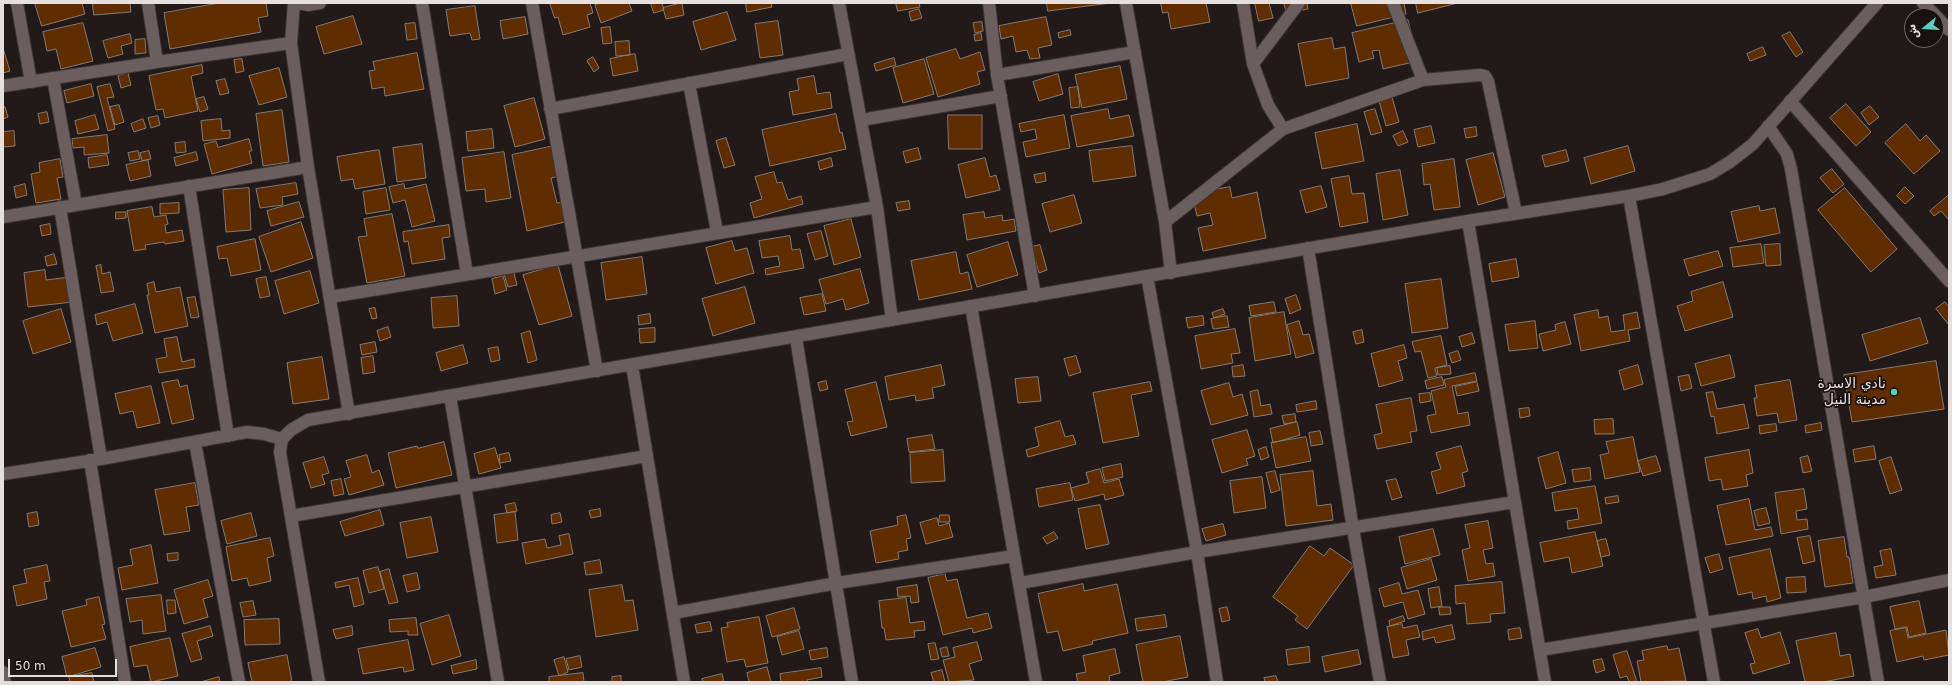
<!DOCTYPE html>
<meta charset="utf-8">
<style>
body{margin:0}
#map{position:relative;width:1952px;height:685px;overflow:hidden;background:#221919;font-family:"DejaVu Sans","Noto Sans Arabic",sans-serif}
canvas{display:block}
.frame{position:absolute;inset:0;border:4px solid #e5dfde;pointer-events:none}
.north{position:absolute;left:1904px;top:8px;width:40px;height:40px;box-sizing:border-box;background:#191010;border:1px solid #6b6362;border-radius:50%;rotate:252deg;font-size:11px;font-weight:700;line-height:16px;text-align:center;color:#e5dfde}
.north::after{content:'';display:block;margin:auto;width:14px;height:18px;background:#59cebe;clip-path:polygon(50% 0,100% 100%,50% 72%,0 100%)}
.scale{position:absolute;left:8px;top:659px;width:109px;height:18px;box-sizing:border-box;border:2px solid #e5dfde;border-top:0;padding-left:5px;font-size:12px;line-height:14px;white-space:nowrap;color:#e5dfde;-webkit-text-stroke:3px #191010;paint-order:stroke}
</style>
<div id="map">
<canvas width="1952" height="685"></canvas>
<div class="frame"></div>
<div class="north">ش</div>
<div class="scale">50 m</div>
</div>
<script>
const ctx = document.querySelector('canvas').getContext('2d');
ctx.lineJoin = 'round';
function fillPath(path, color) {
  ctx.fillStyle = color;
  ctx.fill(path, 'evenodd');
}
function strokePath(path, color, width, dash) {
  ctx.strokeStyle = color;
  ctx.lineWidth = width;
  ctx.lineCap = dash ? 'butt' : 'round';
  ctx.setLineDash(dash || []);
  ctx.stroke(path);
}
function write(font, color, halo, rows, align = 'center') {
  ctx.font = font + ' "DejaVu Sans","Noto Sans Arabic",sans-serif';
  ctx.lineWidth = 3.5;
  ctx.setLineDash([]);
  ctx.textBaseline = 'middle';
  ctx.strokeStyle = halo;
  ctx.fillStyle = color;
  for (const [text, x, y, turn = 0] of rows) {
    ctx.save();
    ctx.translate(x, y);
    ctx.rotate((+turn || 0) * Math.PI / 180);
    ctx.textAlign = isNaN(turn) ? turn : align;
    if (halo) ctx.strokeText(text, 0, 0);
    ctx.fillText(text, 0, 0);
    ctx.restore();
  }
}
const building = new Path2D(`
 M35,3h47l3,11 -43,12z
 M93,3h37l1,9 -37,3z
 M220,3h46l2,13 -10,2 3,14 -91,17 -6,-36z
 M550,3h40l3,10 -6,2 3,12 -27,8 -5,-18 -3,1z
 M601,3h28l3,8 -31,12 -6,-18z
 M651,3h12h-1l2,7 -10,3z
 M682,3l2,12 -18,4 -3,-11z
 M746,3h25l1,4 -25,5z
 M896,3h23l1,4 -22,4z
 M1047,3h64l-63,8z
 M1161,3h45l4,19 -39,7 -3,-17 -5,1z
 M1255,3h14l4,15 -14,3z
 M1284,3h23l1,6 -21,4z
 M1351,3h53l2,11 -49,12z
 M1416,3h42l-40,10z
 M475,6l5,33 -8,1 -2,-7 -20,3 -4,-26z
 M919,9l3,9 -11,3 -2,-9z
 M727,12l9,28 -35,10 -8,-28z
 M353,16l9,28 -38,10 -8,-27z
 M525,17l3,17 -25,5 -3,-18z
 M1046,17l6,28 -14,3 2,10 -10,1 -3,-9 -11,2 -3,-16 -12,3 -2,-13z
 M1408,20l10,41 -35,8 -4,-19 -7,1 2,7 -15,4 -7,-29z
 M778,21l5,34 -23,3 -5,-34z
 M982,22l1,9 -8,2 -2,-10z
 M83,23l10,38 -32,8 -5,-20 -9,2 -4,-19z
 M415,23l2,16 -10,1 -2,-16z
 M610,27l2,16 -9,1 -2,-16z
 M1070,30l1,5 -12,3 -1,-5z
 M1790,32l13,20 -7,5 -14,-21z
 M981,33l1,7 -7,1 -1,-6z
 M130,34l2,9 -11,3 2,8 -15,4 -5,-17z
 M1332,38l2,11 11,-2 4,31 -43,8 -8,-42z
 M145,39l1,14 -11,1v-14z
 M629,41l1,14 -14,1 -1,-14z
 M1763,47l3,8 -16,6 -3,-7z
 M3,48l7,23 -7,2z
 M956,49l4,10 20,-7 5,18 -8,2 3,12 -42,13 -12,-39z
 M417,53l7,36 -39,7 -1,-9 -12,2 -3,-18 6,-1 -2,-8z
 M635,54l3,17 -25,5 -3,-17z
 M593,57l6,11 -5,4 -7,-11z
 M894,58l2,7 -20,6 -2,-7z
 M242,59l2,12 -8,2 -2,-13z
 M924,59l10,35 -31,9 -10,-35z
 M202,65l1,8 -12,3 7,35 -33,7 -2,-9 -7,1 -7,-34z
 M1120,66l7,33 -45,9 -7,-33z
 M279,68l8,29 -28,8 -10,-29z
 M128,73l3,12 -10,3 -3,-12z
 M1058,74l5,20 -24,7 -6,-19z
 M814,76l3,18 13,-2 2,16 -39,7 -4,-23 10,-2 -2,-11z
 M225,79l4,14 -9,2 -4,-14z
 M91,84l3,12 -27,7 -3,-12z
 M110,84l4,13 -7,1 8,31 -7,2 -11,-44z
 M1078,87l2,20 -9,1 -2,-20z
 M204,97l4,12 -8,3 -4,-13z
 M1392,97l7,25 -13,4 -7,-25z
 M534,98l11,41 -30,8 -11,-41z
 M1846,104l25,28 -15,14 -26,-28z
 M119,105l5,17 -9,3 -5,-18z
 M1870,106l9,11 -10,8 -8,-12z
 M5,107l3,10 -5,2v-11z
 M1108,109l2,10 19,-4 5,21 -57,11 -6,-31z
 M1375,109l7,23 -11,3 -7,-23z
 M282,110l7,52 -26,4 -7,-52z
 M47,112l2,10 -9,2 -2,-10z
 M836,114l4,19 2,-1 4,17 -76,17 -8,-36z
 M95,115l4,14 -21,5 -3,-13z
 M948,115h34v34h-33z
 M1064,115l6,33 -44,9 -3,-15 14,-3 -2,-10 -14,3 -2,-8z
 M158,116l2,9 -9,3 -3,-10z
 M143,119l3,9 -12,4 -3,-8z
 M221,119l1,12 8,-1v8l-27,3 -2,-20z
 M1357,124l7,37 -42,8 -7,-36z
 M1906,124l14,17 6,-6 14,16 -26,23 -29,-31z
 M1431,126l4,17 -17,4 -4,-17z
 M1476,127l1,9 -11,2 -2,-9z
 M492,129l2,19 -26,3 -2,-19z
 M14,131l1,15 -12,1v-15z
 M1403,131l5,11 -10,4 -5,-10z
 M107,135l2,18 -25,2v-8l-11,1 -1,-9z
 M726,138l9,27 -11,3 -8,-27z
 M249,139l3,12h-3l3,12 -40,11 -8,-30 12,-3 2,6z
 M185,142l1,10 -10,1 -1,-10z
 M422,144l4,34 -29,4 -4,-34z
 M554,146l7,30 -10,2 6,25 8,-1 4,19 -42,10 -15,-76z
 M1132,146l4,30 -43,6 -4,-31z
 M1628,146l7,25 -44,13 -7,-26z
 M918,148l3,11 -15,4 -3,-11z
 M379,150l6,34 -30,5 -2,-10 -12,2 -4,-24z
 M1566,150l3,11 -24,6 -3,-11z
 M138,151l2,8 -10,2 -2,-8z
 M149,151l2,8 -9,2 -2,-8z
 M196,152l2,8 -22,6 -2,-8z
 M504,152l7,46 -25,4 -1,-13 -19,2 -4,-33z
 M1493,153l12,44 -27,8 -12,-45z
 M107,155l2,10 -20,3 -1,-10z
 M831,158l2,8 -13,4 -2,-8z
 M985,158l5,19 6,-2 4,15 -34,8 -8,-33z
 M60,159l3,18 -6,1 4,21 -25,4 -5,-29 9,-2 -1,-9z
 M1454,159l6,48 -26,3 -4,-26 -6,1 -2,-21z
 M148,160l3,16 -21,5 -4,-16z
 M1832,169l12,15 -11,9 -13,-15z
 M1400,170l8,45 -25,5 -7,-46z
 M774,172l3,11 5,-1 6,18 13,-4 2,8 -49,14 -4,-15 12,-4 -7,-22z
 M1045,173l1,8 -10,2 -2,-8z
 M1349,176l3,18 12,-1 4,29 -28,5 -9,-48z
 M296,183l2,11 -16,3 1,8 -23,3 -4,-19z
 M25,184l2,11 -11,3 -2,-11z
 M404,184l1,5 21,-5 9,37 -23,6 -7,-27 -12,3 -4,-16z
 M1321,186l6,21 -21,6 -6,-22z
 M1230,187l2,11 25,-6 9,46 -63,13 -5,-23 15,-3 -3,-12 -13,3 -5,-22z
 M1905,187l9,9 -9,8 -8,-8z
 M249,188l2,42 -25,2 -3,-42z
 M386,188l4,22 -24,4 -3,-22z
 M1845,188l52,61 -26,23 -53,-62z
 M1074,195l8,28 -32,9 -8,-28z
 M1949,195v25l-8,-9 -7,5 -4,-5z
 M909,201l1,8 -12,2 -2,-8z
 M299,202l5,15 -33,9 -4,-15z
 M179,203v10l-19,1v-10z
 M1759,206l1,5 15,-3 5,25 -42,9 -7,-30z
 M152,207l2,10 12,-2 2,9 -3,1 1,8 16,-3 2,11 -19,3 -1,-2 -19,3 1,4 -12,2 -7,-40z
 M116,212h10v6l-10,1z
 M984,212l1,6 17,-3 1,6 11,-2 2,12 -49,9 -4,-25z
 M392,214l13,62 -38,7 -9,-46 9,-1 -3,-17z
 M851,219l10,38 -27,8 -10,-39z
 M301,222l12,36 -42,14 -12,-35z
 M50,224l1,10 -9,2 -2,-10z
 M449,225l1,12 -8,1 3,21 -33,5 -4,-23 -4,1 -1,-10z
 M821,231l7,25 -13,4 -8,-26z
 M790,236l2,14 8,-1 4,19 -38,7 -1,-6 15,-3 -2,-10 -16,2 -3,-17z
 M255,239l6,31 -30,6 -4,-18 -8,1 -2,-12z
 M732,241l3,10 12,-3 7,25 -38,11 -10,-36z
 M1008,242l10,33 -41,12 -10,-32z
 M1761,244l3,19 -31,4 -3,-19z
 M1780,244l1,21 -15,1 -2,-21z
 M1040,245l7,25 -8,3 -7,-26z
 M1718,251l5,15 -34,10 -5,-16z
 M956,252l4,22 8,-2 4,17 -53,11 -8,-39z
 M54,254l3,10 -10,2 -2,-9z
 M642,257l5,37 -41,6 -5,-37z
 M1516,259l3,18 -27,5 -3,-18z
 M101,265l1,9 8,-2 4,19 -13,2 -5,-27z
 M558,265l14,51 -33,9 -16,-50z
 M513,269l4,16 -9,2 -5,-16z
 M860,269l9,34 -23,7 -3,-11 -17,5 -7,-24z
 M45,270l1,10 24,-3 3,25 -45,5 -4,-34z
 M310,271l9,32 -35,11 -9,-33z
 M503,276l4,14 -12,4 -3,-15z
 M266,277l4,19 -10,2 -4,-19z
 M1441,279l7,49 -36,5 -7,-49z
 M154,282l2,10 24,-5 8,39 -33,7 -8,-38h2l-2,-11z
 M1723,282l10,35 -48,14 -8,-25 16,-5 -2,-9z
 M745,287l10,36 -42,13 -11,-37z
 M822,294l4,17 -22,4 -4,-17z
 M1296,295l5,14 -11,5 -5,-15z
 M457,296l2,30 -26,2 -2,-30z
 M195,297l4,20 -8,1 -4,-20z
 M1274,302l2,10 -25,4 -2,-10z
 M1945,302l4,5v18l-13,-16z
 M135,304l8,29 -30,8 -6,-19 -10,3 -2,-10z
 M375,308l2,10 -5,1 -3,-10z
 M61,309l10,33 -38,12 -10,-33z
 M1223,309l2,5 -11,4 -2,-5z
 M1598,310l1,8 9,-2 3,16 14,-2 -2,-15 14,-3 3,16 -12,2 2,11 -49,10 -7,-36z
 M1284,312l7,42 -36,7 -6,-43z
 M650,314l1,9 -12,2 -1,-9z
 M1203,316l1,9 -16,3 -2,-10z
 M1227,316l2,11 -16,2 -2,-10z
 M1920,318l8,25 -58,18 -8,-26z
 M1299,321l4,14 6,-1 5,19 -18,5 -9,-33z
 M1535,321l3,27 -29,3 -4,-26z
 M1565,322l6,22 -28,7 -4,-17 17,-4 -1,-5z
 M388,327l3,10 -11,4 -3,-10z
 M655,328v14l-15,1 -1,-14z
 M1235,329l5,24 -9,1 2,9 -32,6 -6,-33z
 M1362,330l2,12 -8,2 -3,-12z
 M530,331l7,29 -9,3 -7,-29z
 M1472,333l3,10 -13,4 -3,-10z
 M1441,336l6,29 -12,3 2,8 -9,2 -7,-27 -6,1 -3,-10z
 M177,337l5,25 12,-3 1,8 -36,6 -3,-14 11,-2 -3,-18z
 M375,342l2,10 -15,3 -2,-10z
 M463,345l5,18 -27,8 -5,-18z
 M1404,345l3,13 -9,3 5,19 -24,7 -8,-33z
 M498,347l2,13 -9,2 -3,-13z
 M1458,351l3,9 -9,3 -3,-9z
 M1730,355l5,22 -34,9 -6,-22z
 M373,356l2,16 -12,2 -2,-16z
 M1076,356l5,16 -12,4 -5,-17z
 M322,357l7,42 -36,5 -6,-41z
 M1936,361l8,48 -92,13 -8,-47z
 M941,365l4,20 -13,3 2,10 -18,3 -1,-6 -26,5 -4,-23z
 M1243,365l2,11 -12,1 -1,-10z
 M1638,365l5,19 -19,6 -5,-19z
 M1450,366l1,8 -13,1 -1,-7z
 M1475,373l2,8 -25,5 6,28 10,-2 2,13 -39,8 -4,-17 9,-2 -5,-23 15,-4 -2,-7z
 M1689,375l3,13 -11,3 -3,-14z
 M1038,377l3,24 -23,2 -3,-24z
 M1442,377l2,8 -17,4 -2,-8z
 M178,380l2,7 7,-2 7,34 -22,5 -10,-41z
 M1790,380l7,40 -18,3 -2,-10 -20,3 -3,-18h3l-2,-12z
 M826,381l2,8 -8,2 -2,-8z
 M876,382l11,45 -36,9 -4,-14 6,-1 -8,-31z
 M1150,382l2,9 -21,4 8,41 -36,7 -10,-50z
 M1477,382l2,9 -22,5 -2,-9z
 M1229,383l4,14 9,-3 6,21 -37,10 -10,-34z
 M151,386l9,37 -23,5 -4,-17 -13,3 -5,-20z
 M1258,390l3,16 9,-2 2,10 -18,3 -4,-25z
 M1713,392l4,17 27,-5 5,24 -32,6 -3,-18 -3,1 -5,-24z
 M1430,393l1,8 -11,2 -1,-9z
 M1411,398l6,33 -7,1 2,10 -35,7 -3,-14 8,-2 -6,-28z
 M1316,401l1,8 -20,3 -1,-7z
 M1529,408l1,8 -10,2 -1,-9z
 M1295,414l1,8 -12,2 -2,-8z
 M1613,419l1,15h-19l-1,-14z
 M1060,421l5,16 8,-2 3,9 -48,13 -2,-7 13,-4 -4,-18z
 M1297,422l3,13 -27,8 -3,-14z
 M1821,423l1,7 -16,3 -1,-7z
 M1776,424l1,7 -17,3 -1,-8z
 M1247,430l8,26 -9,3 2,6 -26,8 -10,-33z
 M1320,431l3,13 -12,2 -2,-13z
 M932,435l3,14 -26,3 -2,-13z
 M1306,437l5,24 -35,7 -5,-25z
 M1633,437l7,35 -35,7 -5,-24 9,-2 -3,-11z
 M444,442l8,33 -56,13 -8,-35 29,-7 1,2z
 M1461,446l7,25 -6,2 3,13 -28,8 -6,-22 10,-3 -5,-16z
 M1874,446l2,13 -21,3 -2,-12z
 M1266,447l3,10 -8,3 -3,-10z
 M495,448l6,20 -22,6 -5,-20z
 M943,450l2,31 -34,2 -1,-30z
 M1749,450l4,23 -7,2 2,11 -25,4 -2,-11 -12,2 -4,-23z
 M1558,452l8,31 -20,6 -8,-31z
 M509,453l2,8 -11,2 -1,-8z
 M367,455l5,18 7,-3 5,15 -35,10 -5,-16 7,-2 -5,-16z
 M1656,456l5,15 -18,5 -5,-15z
 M1808,456l4,15 -9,2 -3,-15z
 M324,457l5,16 -7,2 3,9 -14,4 -8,-25z
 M1891,457l11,33 -12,4 -11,-33z
 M1121,464l2,13 -18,4 -3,-13z
 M1590,468l1,12 -17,2 -2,-12z
 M1100,469l4,14 15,-4 5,16 -19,5 -1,-6 -29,7 -4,-13 18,-5 -3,-10z
 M1275,471l5,19 -9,3 -5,-20z
 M1313,471l4,35 14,-2 2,16 -47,6 -6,-51z
 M1262,477l4,31 -32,5 -4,-32z
 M341,479l3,15 -10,2 -3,-15z
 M1396,479l6,18 -10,3 -6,-19z
 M195,483l4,22 -13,2 4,24 -26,4 -9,-45z
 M1070,483l3,17 -34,7 -3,-18z
 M1595,486l7,37 -34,6 -1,-8 12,-2 -2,-11 -22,3 -3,-18z
 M1804,489l3,20 -11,2 1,9 10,-1 1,10 -27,5 -6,-41z
 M1618,496l1,6 -13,2 -1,-6z
 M1749,499l6,31 16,-3 2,9 -47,9 -9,-39z
 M515,503l2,8 -10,2 -2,-8z
 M1100,505l9,39 -23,5 -8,-40z
 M1766,508l4,15 -12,3 -4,-15z
 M600,509l1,7 -10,2 -2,-7z
 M380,510l4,15 -39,11 -5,-14z
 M37,512l2,13 -10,2 -2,-13z
 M515,512l3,28 -21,3 -3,-28z
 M251,513l6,23 -30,8 -6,-23z
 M560,513l2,9 -10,2 -1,-9z
 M906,515l5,23 -5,1 2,11 -10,2 1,7 -23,4 -6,-32 28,-6 -1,-8z
 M940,515h9l1,7h-11z
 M431,517l7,35 -31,6 -7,-35z
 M937,518l2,8 10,-3 4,14 -27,7 -6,-21z
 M1488,521l5,27 -10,2 3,14 7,-1 2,13 -27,5 -6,-31 8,-2 -5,-23z
 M1223,524l3,11 -20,6 -4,-12z
 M1433,529l7,26 -35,9 -6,-27z
 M1054,532l4,6 -11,6 -4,-6z
 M1595,532l8,34 -31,7 -3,-16 -25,5 -4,-19z
 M569,534l4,20 -47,10 -4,-21 23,-4 2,9 14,-3 -2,-9z
 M1810,536l5,25 -12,3 -6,-26z
 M1844,537l3,20h2l4,26 -28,4 -7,-46z
 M270,538l4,18 -7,2 4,23 -22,5 -2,-8 -15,3 -6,-34z
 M1606,539l4,16 -9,2 -4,-16z
 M151,545l7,38 -36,7 -4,-22 15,-3 -3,-15z
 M1310,546l14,10 6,-8 24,17 -47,64 -12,-9 3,-4 -25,-19z
 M1770,549l11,49 -14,4 -1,-6 -13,3 -1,-7 -14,3 -9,-37z
 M1891,549l5,26 -20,3 -2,-11 9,-2 -3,-14z
 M178,553v7l-10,1 -1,-7z
 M1719,554l4,15 -13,4 -5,-15z
 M1431,559l6,21 -30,9 -6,-21z
 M600,560l2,13 -16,2 -2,-12z
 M47,565l3,16 -6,1 3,17 -30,7 -4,-20 14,-3 -3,-13z
 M378,567l6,22 -15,4 -6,-22z
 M389,569l9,33 -9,2 -9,-32z
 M417,573l3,16 -13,3 -4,-16z
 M945,574l2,7 10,-2 10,39 21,-5 4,15 -19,5 -1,-5 -29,7 -15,-57z
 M1805,577l1,15 -19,1 -1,-15z
 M358,578l6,26 -10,3 -5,-22 -13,3 -1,-5z
 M208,580l5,16 -10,3 5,18 -24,7 -10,-34z
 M1502,582l3,31 -15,1 1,8 -24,2 -2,-21 -9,1 -1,-18z
 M1399,583l3,11 16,-4 7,24 -17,5 -5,-17 -19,5 -5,-18z
 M1083,584l1,7 33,-7 11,49 -36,8 1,3 -30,7 -5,-20 -11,2 -9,-39z
 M622,585l3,16 8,-1 5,30 -42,7 -7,-47z
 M917,585l2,17 -8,1 -1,-7 -12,1 -1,-9z
 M1439,587l3,19 -11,2 -3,-19z
 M161,595l5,36 -23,3 -1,-14 -12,2 -4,-23z
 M99,597l6,27 -3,1 4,14 -35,8 -9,-36 25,-6 -1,-5z
 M906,598l4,25 14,-2 1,9 -11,1 1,6 -29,3 -2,-12h-2l-3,-27z
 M167,600h8l1,13 -8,1z
 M253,601l3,14 -13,2 -3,-14z
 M1919,601l7,32 -17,4 -2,-10 -12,2 -5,-22z
 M1227,607l3,13 -8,2 -3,-13z
 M1439,607h11l1,7 -11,1z
 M794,608l6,21 -28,8 -6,-21z
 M449,615l12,41 -29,9 -12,-41z
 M1165,615l2,12 -30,4 -2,-12z
 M1403,616l2,5 -15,5 -1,-5z
 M759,617l9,46 -22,4 -2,-8 -17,3 -6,-34 7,-1 -1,-4z
 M416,618l2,17h-10v-4l-18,1 -1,-12z
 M279,619l1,25 -35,1 -1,-25z
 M710,622l2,9 -15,2 -2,-8z
 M1402,624l1,4 14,-3 3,12 -14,3 3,15 -16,3 -6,-31z
 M1452,625l3,14 -19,4 -2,-6 -11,3 -1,-8z
 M210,626l3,10 -16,5 5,18 -11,3 -9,-28z
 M352,626l1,9 -17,4 -3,-9z
 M1520,628l2,10 -13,2 -1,-10z
 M1906,628l2,10 38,-8 3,25 -25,5 -1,-4 -26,6 -7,-31z
 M1758,629l3,9 19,-6 10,31 -37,11 -3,-10 5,-1 -10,-30z
 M799,631l5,18 -22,6 -5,-18z
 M1836,633l4,23 10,-2 4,22 -31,6h-18l-9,-41z
 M1180,636l8,41 -26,5h-19l-7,-37z
 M170,638l8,38 -27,6 -4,-17 -13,2 -4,-20z
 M408,640l6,30 -10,2 -1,-5 -40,7 -5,-25z
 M977,642l5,18 -13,4 5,16 -25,2 -6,-22 12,-3 -2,-9z
 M935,643l4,16 -8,1 -3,-16z
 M1667,646l1,4 11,-2 7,33 -45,1 -4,-21 7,-1 -2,-9z
 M947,647l2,9 -7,1 -2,-8z
 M1309,647l1,15 -22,3 -2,-15z
 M95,648l6,19 -34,10 -5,-20z
 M827,648l1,9 -17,3 -2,-9z
 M1115,649l5,24 -11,3 1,6h-32l-2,-8 10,-2 -3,-16z
 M1358,650l3,14 -36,8 -3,-15z
 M1627,651l10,31h-8l-2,-6 -7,2 -7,-23z
 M287,655l5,27h-40l-4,-19z
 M580,656l2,11 -13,3 -3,-11z
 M564,657l4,15 -9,4 -5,-16z
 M1602,659l3,11 -9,3 -3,-12z
 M476,660l1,9 -24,5 -2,-8z
 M767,667l4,15h-22l-2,-9z
 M821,668l1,9 -15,3 1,2h-27l-1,-8z
 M942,670l3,12h-11l-3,-9z
 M92,673l2,9h-24l-1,-5z
 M583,673l1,9h-35v-5z
 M722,674l2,8h-22v-3z
 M621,676v6h-9v-5z
 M1276,676l2,6h-13l-1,-4z
 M219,677l1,5h-19z`);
const street = new Path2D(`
 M17,3l14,79
 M148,3l9,59
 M294,3l-3,40 17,124 41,247
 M298,3l10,2 12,-2
 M422,3l45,271
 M532,3l65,368
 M839,3l38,204 15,113
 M989,3l8,72 38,221
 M1126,3l39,219 6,51
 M1243,3l10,61 15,41 15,24
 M1393,3l30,77
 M1253,64l46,-61
 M997,75l138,-23
 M53,78l23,127
 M689,83l28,149
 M3,86l154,-24 134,-19
 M1790,101l159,180
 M550,109l298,-55
 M861,120l140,-24
 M1768,126l19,28 4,15 87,513
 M189,186l39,250
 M1629,196l85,486
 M60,207l41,252
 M3,217l305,-50
 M1468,221l77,461
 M1165,222l118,-93 140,-49 57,-5 5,1 3,5 28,132
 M1308,248l45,281 27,153
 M1147,276l50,276 20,130
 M330,297l547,-90
 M971,306l65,376
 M796,338l56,344
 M632,365l52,317
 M450,396l48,286
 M195,442l44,240
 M90,460l35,222
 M3,474l98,-15 146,-27 17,2 18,5
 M291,516l356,-60
 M1020,583l177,-31 318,-50
 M673,613l164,-30 177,-27
 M1540,650l324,-53 85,-17
 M3,672l2,10`);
const secondary = new Path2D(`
 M1923,3l13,13
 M1936,16l13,14
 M319,682l-39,-230 2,-13 9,-9 17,-10 1160,-199 161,-25 34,-7 47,-15 20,-12 23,-18 124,-141`);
const markers = [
 [1894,392,4,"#59cebe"]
];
const poiNames = [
 ["نادي الاسرة",1886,384],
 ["مدينة النيل",1886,400]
];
fillPath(building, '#602d00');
strokePath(building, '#837a74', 1);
strokePath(street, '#3b3535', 14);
strokePath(secondary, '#3b3535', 14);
strokePath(street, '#6a5e5e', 12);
strokePath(secondary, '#6a5e5e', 12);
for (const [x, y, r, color] of markers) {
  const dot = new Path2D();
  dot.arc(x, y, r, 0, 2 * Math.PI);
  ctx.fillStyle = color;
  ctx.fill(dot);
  strokePath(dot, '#191010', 1.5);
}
write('14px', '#e5dfde', '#191010', poiNames, 'right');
</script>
